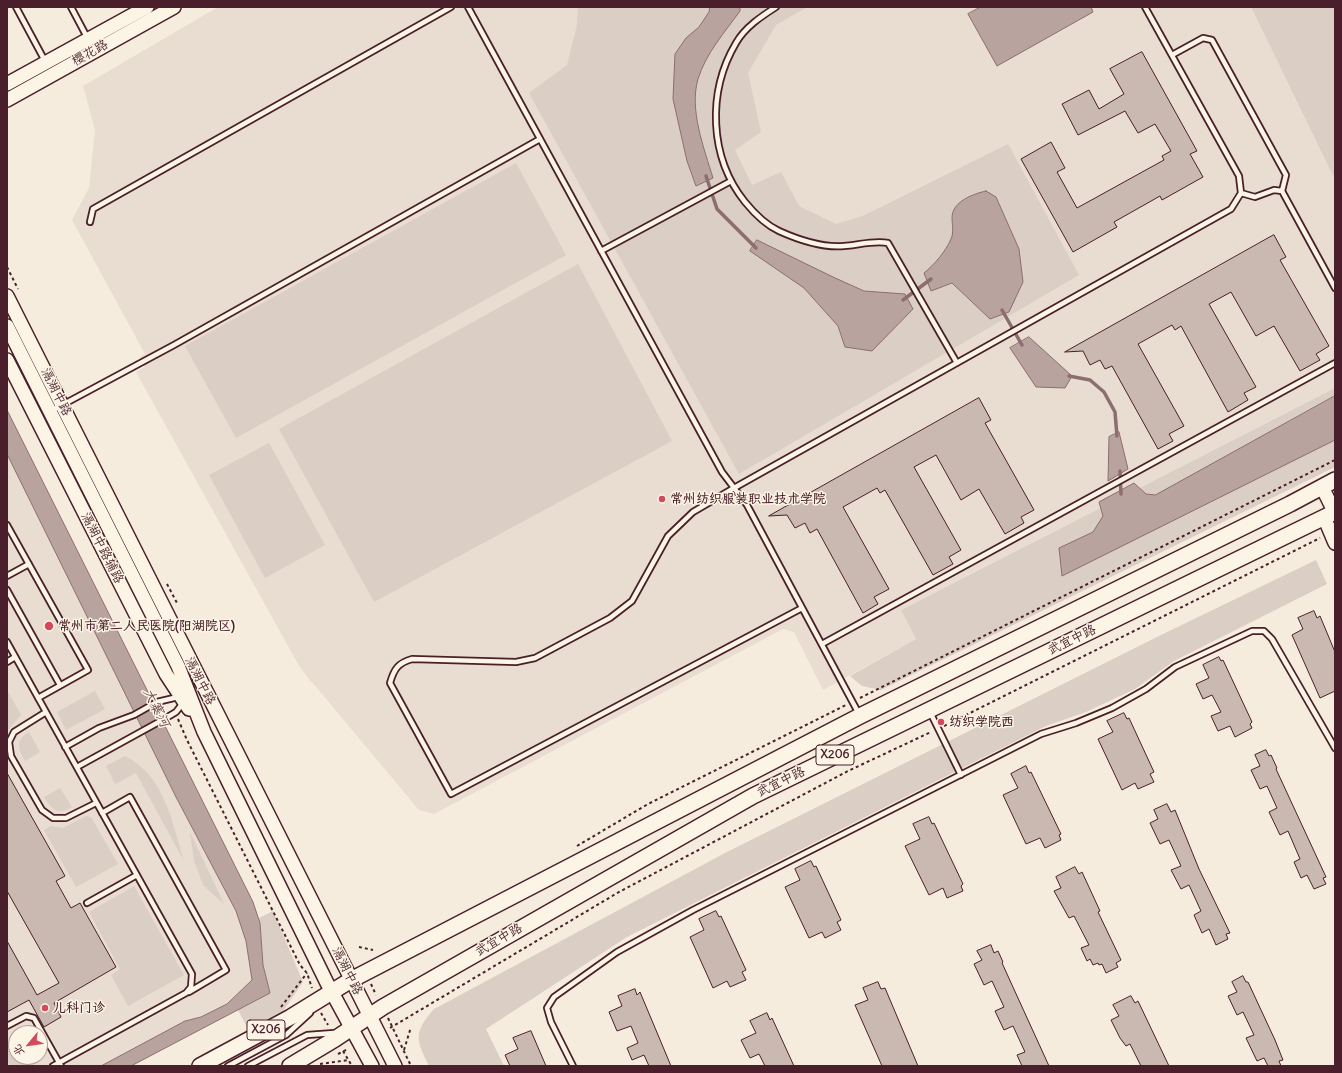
<!DOCTYPE html>
<meta charset="utf-8">
<style>
body{margin:0}
#map{position:relative;width:1342px;height:1073px;overflow:hidden;background:#f5ecde;font-family:Delius,"LXGW WenKai TC",sans-serif}
canvas{display:block}
.frame{position:absolute;inset:0;border:8px solid #4a1f2b;pointer-events:none}
.north{position:absolute;left:8px;top:1025px;width:40px;height:40px;box-sizing:border-box;background:#fcf5e5;border:1px solid #b59f9b;border-radius:50%;rotate:241deg;font-size:11px;font-weight:700;line-height:16px;text-align:center;color:#4a1f2b}
.north::after{content:'';display:block;margin:auto;width:14px;height:18px;background:#d1495b;clip-path:polygon(50% 0,100% 100%,50% 72%,0 100%)}
</style>
<div id="map">
<canvas width="1342" height="1073"></canvas>
<div class="frame"></div>
<div class="north">北</div>
</div>
<script>
const ctx = document.querySelector('canvas').getContext('2d');
ctx.lineJoin = 'round';
function fillPath(path, color) {
  ctx.fillStyle = color;
  ctx.fill(path, 'evenodd');
}
function strokePath(path, color, width, dash) {
  ctx.strokeStyle = color;
  ctx.lineWidth = width;
  ctx.lineCap = dash ? 'butt' : 'round';
  ctx.setLineDash(dash || []);
  ctx.stroke(path);
}
function write(font, color, halo, rows, align = 'center') {
  ctx.font = font + ' Delius,"LXGW WenKai TC",sans-serif';
  ctx.lineWidth = 3;
  ctx.setLineDash([]);
  ctx.textBaseline = 'middle';
  ctx.strokeStyle = halo;
  ctx.fillStyle = color;
  for (const [text, x, y, turn = 0] of rows) {
    ctx.save();
    ctx.translate(x, y);
    ctx.rotate((+turn || 0) * Math.PI / 180);
    ctx.textAlign = isNaN(turn) ? turn : align;
    if (halo) ctx.strokeText(text, 0, 0);
    ctx.fillText(text, 0, 0);
    ctx.restore();
  }
}
const built = new Path2D(`
 M218,7h1033l84,173v208l-434,222 15,29 -93,51 -29,-58 -11,-3 -349,185 -15,-4 -107,-128h-1l-13,-18 -162,-292 9,-5 -5,-10 5,-3 -73,-134 17,-32 6,-58 -12,-44z
 M7,454l169,343 60,114 10,30 6,39 -25,24 -26,13 -16,4 -84,45h-94zM16,1033h24v24h-24z`);
const green = new Path2D(`
 M578,7h229l-31,18 -28,48 13,59 -26,18 17,35 29,-13 18,34 37,18 29,-9 143,-71 71,131 -340,199 -210,-381 38,-28 10,-40z
 M1251,7h84v173z
 M516,163l50,92 -330,183 -51,-92z
 M578,264l94,177 -298,161 -95,-173z
 M1335,388v79l-454,223 -19,-4 -12,-10 66,-37 -15,-29z
 M269,443l56,102 -60,33 -56,-103z
 M1316,560l11,24 -153,77 -39,28 -49,23 -40,14 -419,211 -141,92 18,37h-75c-13,-27 -16,-33 5,-57l291,-156 436,-218z
 M7,690l14,25 -14,16z
 M95,691l10,18 -39,21 -9,-18z
 M29,732l11,20 -15,9c-7,-12 -10,-21 4,-29z
 M125,756c40,20 47,66 59,105l-48,-88 -21,11 -9,-18z
 M60,788l12,19c-14,9 -21,2 -28,-10z
 M86,816l5,1 27,47 -42,23 -32,-57 7,-4 12,2z
 M190,832l34,72 -21,-19 -9,-24z
 M134,886l50,89 -56,31 -17,-31 9,-6 -31,-57z
 M273,911l30,71 -20,29 -35,18 -10,-19 32,-17 -7,-28 -4,-47z
 M16,1046v11h18l1,2 -13,7h-12l-3,-5v-10z`);
const water = new Path2D(`
 M710,7h30v4c-15,21 -34,42 -42,68 -9,31 6,69 15,99l-17,8 -9,-25 -14,-62 2,-45 11,-16 13,-11 10,-15z
 M981,7h110l2,5 -96,54 -29,-52z
 M986,191l10,6 23,52 4,33 -14,30 -19,7 -38,-36 -21,8 -7,-18c10,-8 22,-22 27,-34 3,-6 1,-15 1,-22 1,-16 21,-23 34,-26z
 M757,240l76,37 31,14 41,3 8,15 -41,42 -27,-4 -7,-21 -34,-38 -54,-37z
 M1029,337l43,39 -7,12 -29,-1 -26,-39z
 M1335,396v44l-273,136 -3,-28 34,-16 10,-16 -4,-14 35,-19 12,11 9,1z
 M7,410l246,492 7,21 3,42 7,28 -139,73h-30l84,-45 16,-4 26,-13 25,-24 -6,-39 -10,-30 -60,-114 -169,-343z
 M1119,432l9,37 -20,12 1,-44z`);
const stream = new Path2D(`
 M706,176l11,33 39,39
 M903,300l28,-21
 M1002,310l20,35
 M1069,376l21,4 14,12 11,20 2,24
 M1120,471l1,23`);
const building = new Path2D(`
 M1142,52l55,99 -7,3 13,23 -41,23 -2,-4 -46,26 3,5 -44,25 -52,-93 30,-17 14,26 -8,4 20,36 87,-48 -2,-4 9,-5 -16,-27 -17,9 -13,-22 -47,24 -16,-31 27,-14 10,19 25,-15 -14,-25z
 M1274,235l12,22 -6,3 49,86 -13,8 4,6 -20,11 -26,-45 -18,10 -25,-44 -22,12 47,83 -12,6 4,7 -20,12 -47,-86 -6,4 -3,-5 -34,19 46,82 -15,8 4,7 -15,8 -46,-83 -7,3 -5,-9 -10,5 -7,-14 -18,1z
 M979,398l12,22 -6,3 49,87 -13,7 3,6 -19,11 -26,-45 -18,11 -25,-45 -22,12 47,83 -12,7 4,7 -20,11 -48,-85 -5,3 -3,-5 -34,19 46,82 -15,8 4,7 -15,9 -46,-84 -7,4 -5,-10 -10,5 -8,-13 -18,1z
 M1314,611l3,7 3,-2 15,36v39l-15,7 -28,-63 11,-6 -5,-11z
 M1219,657l2,4 2,-1 29,62 -2,2 2,4 -17,9 -5,-11 -12,5 -7,-15 10,-4 -9,-17 -9,4 -7,-15 13,-6 -6,-13z
 M1124,713l3,6 2,-1 25,54 -4,2 4,8 -16,7 -3,-6 -13,7 -24,-51 15,-7 -6,-11z
 M1266,750l3,6 2,-1 6,13 -1,1 50,108 -3,1 3,6 -12,5 -7,-14 -6,3 -7,-16 6,-3 -12,-28 -8,4 -11,-23 8,-4 -10,-22 -7,3 -9,-19 9,-4 -5,-11z
 M1026,766l3,7 2,-1 30,62 -2,1 2,5 -16,8 -5,-10 -14,6 -23,-49 15,-7 -7,-14z
 M7,773l58,103 -9,5 15,27 9,-5 36,64 -62,36 7,14 -17,10 -15,-27 -22,12v-71l30,54 22,-12 -52,-92z
 M1167,804l4,8 4,-2 24,59 31,64 -4,1 2,5 -12,6 -7,-16 -7,4 -8,-18 7,-4 -12,-26 -8,4 -10,-19 10,-4 -12,-26 -9,4 -10,-21 8,-4 -4,-9z
 M929,817l3,7 2,-1 29,61 -2,2 2,5 -16,7 -4,-10 -14,7 -24,-49 15,-7 -7,-15z
 M811,861l3,6 2,-1 25,54 -4,2 4,8 -16,8 -3,-6 -13,6 -24,-51 15,-7 -5,-11z
 M1075,867l4,7 3,-2 18,39 -2,1 23,48 -5,3 2,4 -12,6 -4,-9 -3,1 -1,-2 -5,2 -3,-6 -3,2 -6,-13 8,-3 -15,-29 -5,2 -15,-27 7,-3 -5,-11z
 M716,911l3,6 2,-1 25,54 -4,2 4,8 -16,7 -3,-6 -14,7 -23,-51 14,-7 -5,-11z
 M991,945l3,8 4,-2 5,11 -1,1 47,103h-27l-5,-11 8,-3 -12,-26 -9,4 -9,-19 9,-4 -12,-26 -8,4 -10,-21 8,-4 -5,-9z
 M1243,976l3,6h2l27,58 8,20 -4,1 2,5h-13l-4,-8 -7,3 -11,-23 8,-3 -11,-23 -6,3 -9,-19 9,-4 -5,-10z
 M878,982l3,7 4,-1 33,78h-36l-27,-61 13,-5 -5,-12z
 M635,989l2,6 3,-3 31,74h-22l-5,-11 -12,5 -5,-12 11,-5 -7,-17 -14,5 -8,-19 13,-6 -4,-10z
 M1131,996l4,7 3,-2 31,65h-28l-11,-22 -4,2 -6,-8 -9,-18 8,-4 -6,-11z
 M767,1013l3,7 2,-2 22,48h-29l-6,-12 -9,4 -9,-18 15,-7 -6,-12z
 M531,1031l15,35h-36l-5,-11 13,-6 -5,-11z`);
const path = new Path2D(`
 M7,267l11,22
 M167,584l10,19
 M860,698l475,-238
 M178,719l9,21 113,225 7,8 5,15
 M944,726l376,-188
 M577,846l71,-42 198,-99
 M359,947l14,3
 M371,984l5,11
 M281,1007l26,-34
 M321,1013l7,12
 M388,1018l23,48
 M390,1028l229,-136 229,-121 83,-39
 M404,1050l7,-23
 M343,1051l9,15
 M338,1054l10,-5
 M320,1064l29,-4`);
const lane = new Path2D(`
 M16,7l29,54
 M71,7l17,32
 M468,7l254,465 25,33 112,209
 M776,7c-14,9 -31,20 -40,36 -29,49 -27,114 9,159 9,11 21,23 34,29 20,9 43,17 65,15 14,-1 31,-6 44,-3l69,120
 M1172,55l31,-17 9,2 74,135 -4,16
 M1241,193l14,4 19,-7 8,1 53,97
 M90,222l3,-13 358,-202
 M601,251l130,-70
 M51,411l123,-66 366,-206
 M7,525l81,145 -50,28
 M7,576l22,-12
 M7,590l53,95
 M802,608l-351,186 -61,-111c4,-14 8,-20 22,-24l104,3 19,-4 75,-40 22,-17 36,-65 25,-24 41,-24 497,-279 10,-16 -2,-17 -94,-169
 M7,642l185,332 -1,13 -5,6 -133,73
 M822,644l513,-281
 M7,662l8,-5
 M46,712l-32,20 -5,10 2,14 31,54 11,8h13l30,-15
 M930,712l31,63
 M65,747l34,-19 35,-13 23,-13 21,-5
 M77,767l89,-49 10,-6 7,-9
 M102,813l28,-16 96,173 -37,22
 M87,903l50,-28
 M7,1026l19,-10 8,2 27,48
 M228,1066l58,-31 24,-22
 M248,1066l59,-31 27,-2
 M573,1066l-22,-44 -4,-14 7,-11 63,-45 76,-42 348,-176 35,-11 36,-15 34,-19 29,-22 77,-36h12l8,8 63,109`);
const secondary = new Path2D(`
 M7,84l140,-77
 M7,100l167,-93
 M7,296l388,770
 M7,326l171,340 26,66 123,251 45,83
 M7,360l159,314 23,35
 M1322,487l13,26
 M1324,517l11,26`);
const primary = new Path2D(`
 M200,1066l91,-49 60,-37 509,-264 430,-212 45,-24
 M290,1066l45,-27 48,-32 370,-211 582,-284`);
const markers = [
 [662,499,4,"#d1495b"],
 [49,626,5,"#d1495b"],
 [941,722,4,"#d1495b"],
 [45,1008,4,"#d1495b"]
];
const shields = [
 [835,755,38],
 [266,1030,38]
];
const shieldNames = [
 ["X206",835,755],
 ["X206",266,1030]
];
const streetNames = [
 ["樱花路",90,53,-29],
 ["滆湖中路",56,392,63],
 ["滆湖中路辅路",102,548,63],
 ["武宜中路",1072,640,-26],
 ["滆湖中路",200,681,63],
 ["武宜中路",781,782,-26],
 ["武宜中路",499,940,-30],
 ["滆湖中路",347,971,63]
];
const poiNames = [
 ["常州纺织服装职业技术学院",670,499],
 ["常州市第二人民医院(阳湖院区)",58,626],
 ["纺织学院西",949,722],
 ["儿科门诊",53,1008]
];
const waterNames = [
 ["大寨河",156,708,63]
];
fillPath(built, '#e8ddd0');
fillPath(green, '#dbcec4');
fillPath(water, '#b8a39e');
strokePath(water, '#8c6e70', 1);
strokePath(stream, '#8c6e70', 3.5);
fillPath(building, '#cab9b1');
strokePath(building, '#4a1f2b', 1);
strokePath(lane, '#4a1f2b', 8);
strokePath(secondary, '#4a1f2b', 16);
strokePath(primary, '#4a1f2b', 18);
strokePath(path, '#4a1f2b', 2, [3, 3]);
strokePath(lane, '#fcf5e5', 4.5);
strokePath(secondary, '#fcf5e5', 13);
strokePath(primary, '#fcf5e5', 15);
for (const [x, y, r, color] of markers) {
  const dot = new Path2D();
  dot.arc(x, y, r, 0, 2 * Math.PI);
  ctx.fillStyle = color;
  ctx.fill(dot);
  strokePath(dot, '#fcf5e5', 1.5);
}
for (const [x, y, w] of shields) {
  const box = new Path2D();
  box.roundRect(x - w / 2, y - 10, w, 20, 3);
  ctx.fillStyle = '#fcf5e5';
  ctx.fill(box);
  strokePath(box, '#4a1f2b', 1);
}
write('bold 12px', '#4a1f2b', null, shieldNames);
write('13px', '#4a1f2b', '#fcf5e5', streetNames);
write('bold 13px', '#4a1f2b', '#fcf5e5', poiNames, 'left');
write('italic 14px', '#704d53', '#fcf5e5', waterNames);
</script>
